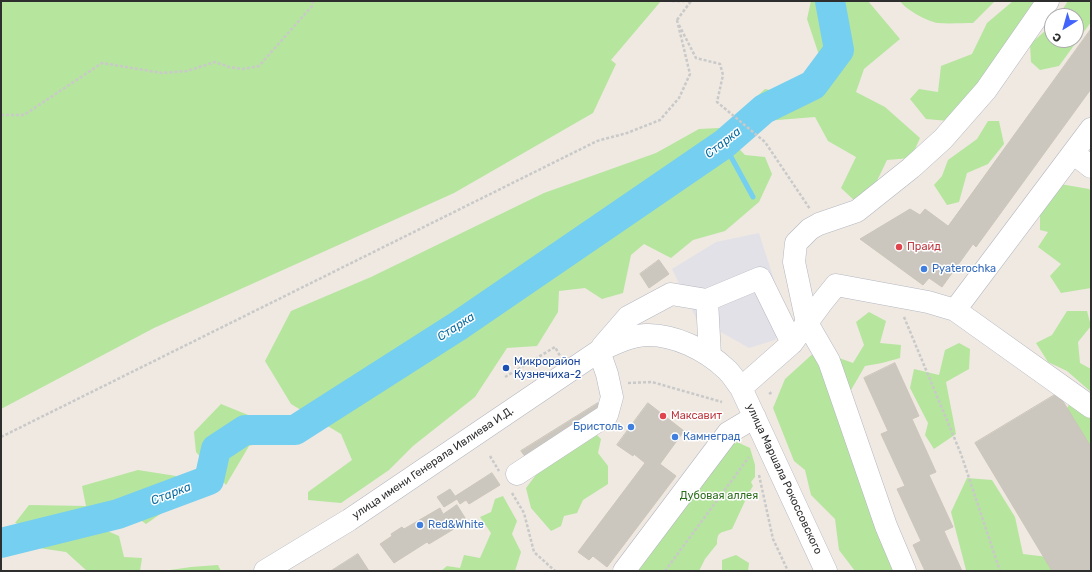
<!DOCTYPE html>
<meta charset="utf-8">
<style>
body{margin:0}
#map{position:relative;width:1092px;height:572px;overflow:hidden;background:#efe9e1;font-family:Rubik,sans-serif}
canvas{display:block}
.frame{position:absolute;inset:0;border:2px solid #2e2e2e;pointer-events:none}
.north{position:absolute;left:1044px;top:8px;width:40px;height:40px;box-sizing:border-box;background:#fff;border:1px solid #ababab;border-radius:50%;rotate:217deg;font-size:11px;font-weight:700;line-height:16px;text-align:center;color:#2e2e2e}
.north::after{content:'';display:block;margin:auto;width:14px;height:18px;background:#4264fb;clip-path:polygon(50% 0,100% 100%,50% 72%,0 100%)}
</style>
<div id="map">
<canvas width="1092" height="572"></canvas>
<div class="frame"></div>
<div class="north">С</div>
</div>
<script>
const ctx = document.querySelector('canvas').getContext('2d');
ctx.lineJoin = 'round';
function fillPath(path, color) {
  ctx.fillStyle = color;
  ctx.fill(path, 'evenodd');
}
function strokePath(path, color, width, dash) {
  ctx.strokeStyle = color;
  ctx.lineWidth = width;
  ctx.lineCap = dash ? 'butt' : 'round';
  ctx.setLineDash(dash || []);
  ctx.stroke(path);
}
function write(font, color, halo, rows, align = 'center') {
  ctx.font = font + ' Rubik,sans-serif';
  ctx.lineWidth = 3;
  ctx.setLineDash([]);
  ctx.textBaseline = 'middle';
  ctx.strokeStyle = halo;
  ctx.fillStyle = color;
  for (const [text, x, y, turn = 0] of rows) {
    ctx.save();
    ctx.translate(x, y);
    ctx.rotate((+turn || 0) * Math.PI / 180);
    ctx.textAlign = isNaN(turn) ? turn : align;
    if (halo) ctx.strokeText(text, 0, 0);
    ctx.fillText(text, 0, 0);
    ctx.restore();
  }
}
const industrial = new Path2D(`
 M759,233l28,87 -12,20 -26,8 -53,-30 -24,-49 44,-27z`);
const green = new Path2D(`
 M1,1h660l-50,59 5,4 -23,49 -139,80 -300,135 -153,81z
 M811,1h57l32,38 -36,30 -8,23 29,15 35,31 -9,20 -24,2 -14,29 -18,12 -14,-13 15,-31 -28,-16 -13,-24 -50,4 -13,-20 13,-12 35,7 20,-38 -13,-39z
 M900,1h95l-22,22c-11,0 -24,1 -35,0 -10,-1 -33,-14 -38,-22z
 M1013,1h25l-51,77 -38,43 -23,-2 -16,-20 9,-10 19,3 3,-26 31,-12 15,-31z
 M1068,1h23v21l-32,44 -19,4 -9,-8 -1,-18 22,-19v15h24v-24h-18z
 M988,121h11l5,23 -16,20 -21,9 -8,29 -12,3 -13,-20 8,-9 6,-16 29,-21z
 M719,128l26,27 20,2 7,17 -13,28 -34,29 -32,9 -22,18 -27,-14 -13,11 -8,38 -21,6 -17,-11 -26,3 -1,21 -21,34 -30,2 -32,49 -62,49 -24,24 -48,33 -33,-3v-8l44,-32 -11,-26 -50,-30 -26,-43 26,-50 80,-34 173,-84 112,-40 43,-24z
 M1060,184l29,5 2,2v97l-30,5 -11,-17 11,-12 -23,-17 10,-15 -8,-2v-24z
 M1067,311h20l4,15 -13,16 2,21 11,6v23l-24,-21 -19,-9 -12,-19 16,-8z
 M869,312l17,9 -6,22 21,2 -1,13 -18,5 -17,3 -25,43 37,92 -2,28 18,17 2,25h-40l-16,-21 -4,-31 -24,-24 -6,-25 -11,-9 -21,-53 12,-29 32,-29 36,13 11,-18 -8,-23z
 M959,343l11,6 -1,20 -23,13 10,52 -22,15 -9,-14 3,-12 -18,-35 4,-19 25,6 6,-25z
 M1070,403l21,10v36l-28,-34z
 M221,404l42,17 19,16 -33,9 -23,39 -30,-33 -2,-20z
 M594,432l7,7 -3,14 10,13v18l-25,16 -6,13 -13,3 -3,10 -10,5 -20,-23 -5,-20 19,-25z
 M733,440l2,4 2,-2 13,6 5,17v12l-4,5 2,4 -7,11v2l-14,30c-11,4 -15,2 -15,15l-12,15 -6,12h-62z
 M138,470l38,6 13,18 -43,30 -12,-9 -31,14 16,7 5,21 18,1 -2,13h-53l-21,-19 -27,-4 -7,-20 -17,-5 14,-18 57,1 -4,-20z
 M967,478l25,2 23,37 8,37 33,4 8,13h-95l-3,-1 -15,-58z
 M503,496l14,25 -5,13 9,18 -6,19h-74l6,-5 13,2 4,-13 16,3 11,-25 -11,-16 11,-5 4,-13z
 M736,555l13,8 -1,8h-26v-11z
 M218,565l3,6h-58l28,-4z`);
const stream = new Path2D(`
 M724,144l29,53`);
const river = new Path2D(`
 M1,543l117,-29 91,-34 7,-31 29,-19h50l163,-104 266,-182 40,-35 49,-24 26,-35 -9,-49`);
const building = new Path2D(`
 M1091,29v60l-115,158 -3,-3 -31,43 -13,-9 -6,7 -63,-46 50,-30 10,6 5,-6 23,17z
 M659,260l10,14 -20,14 -9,-14z
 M895,363l24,53 -7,3 24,53 -7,3 24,52 -9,4 18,40h-37l-12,-26 8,-4 -24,-52 8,-3 -24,-52 7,-3 -24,-53z
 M1058,393l33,54v124h-39l-77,-128z
 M598,403l5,9 -76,47 -6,-8z
 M648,403l36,28 -24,33 16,12 -69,91 -14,-11 -4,4 -11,-8 67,-89 -11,-9 -1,2 -16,-11z
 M492,473l8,12 -31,19 -3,-4 -6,4 -3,-5 -13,8 -7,-10 13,-8 5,7z
 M457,505l10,16 -38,23 -2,-2 -33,21 -14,-19 12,-8 -1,-2 11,-7 2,2 36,-21 3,6z
 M358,554l11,17h-38z`);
const path = new Path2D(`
 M672,1h18
 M677,20l14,-19
 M679,25l17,33 24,6 3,11 -6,27 48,40 45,67
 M1,115h23l78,-52 60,10 25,-2 28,-9 14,5 14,2 16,-3 53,-60 1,-5
 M904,317l57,137 39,117
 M505,377l50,-30 5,9
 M628,383l24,-1 70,20
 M769,394l3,-2
 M1,437l596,-296 30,-8 33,-13 19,-22 11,-24 -13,-54
 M490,456l9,15
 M759,475l14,64 15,32
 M512,493l12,20 10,39 21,19
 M665,571l84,-114`);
const minor = new Path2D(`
 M1073,153l18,14
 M707,300l3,56
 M955,310l136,-181
 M602,347l26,-30 43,-23 36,6 53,-22 32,65
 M741,388l51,-45 31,-42 13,-16 92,17 27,8 136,97
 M517,474l90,-59 5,-18 -5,-23 -8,-23
 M265,571l84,-51 250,-169c15,-7 30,-15 47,-16 28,-1 60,15 80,34 6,5 10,13 15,19l85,183
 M624,571l104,-138 27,-16
 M905,571l-19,-45 -57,-165 -22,-38 -13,-61 2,-19 14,-14 9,-5 38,-13 54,-43 32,-29 43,-49 62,-89`);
const markers = [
 [899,247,4,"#e0444e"],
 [924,269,4,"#3f7fe0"],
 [506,368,4,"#1a4fb4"],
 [663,416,4,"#e0444e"],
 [631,427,4,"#3f7fe0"],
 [675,437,4,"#3f7fe0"],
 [420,525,4,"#3f7fe0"]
];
const healthNames = [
 ["Прайд",907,247],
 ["Максавит",671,416]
];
const shopNames = [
 ["Pyaterochka",932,269],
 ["Бристоль",623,427,"right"],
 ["Камнеград",683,437],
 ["Red&White",428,525]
];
const transitNames = [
 ["Микрорайон",514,362],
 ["Кузнечиха-2",514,375]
];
const streetNames = [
 ["улица имени Генерала Ивлиева И.Д.",433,463,-34],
 ["улица Маршала Рокоссовского",784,479,65]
];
const parkNames = [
 ["Дубовая аллея",719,496]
];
const waterNames = [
 ["Старка",723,143,-38],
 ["Старка",456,327,-33],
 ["Старка",171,494,-21]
];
fillPath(industrial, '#e3e1e8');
fillPath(green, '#b6e59e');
strokePath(stream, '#75cff0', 5);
strokePath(river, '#75cff0', 30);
fillPath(building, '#cbc7bf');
strokePath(building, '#cbc5ba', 1);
strokePath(minor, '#b4b7c1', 23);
strokePath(path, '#c9c9c9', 2.5, [3, 2]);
strokePath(minor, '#fff', 22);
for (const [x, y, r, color] of markers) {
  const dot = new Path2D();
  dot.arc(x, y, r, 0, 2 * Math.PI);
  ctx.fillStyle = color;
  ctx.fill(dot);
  strokePath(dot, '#fff', 1.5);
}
write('11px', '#be3a42', '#fff', healthNames, 'left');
write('11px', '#366cbe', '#fff', shopNames, 'left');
write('11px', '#164399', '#fff', transitNames, 'left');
write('11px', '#2e2e2e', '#fff', streetNames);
write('11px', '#2c6e1b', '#fff', parkNames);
write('italic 12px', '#0d6fa3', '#fff', waterNames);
</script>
